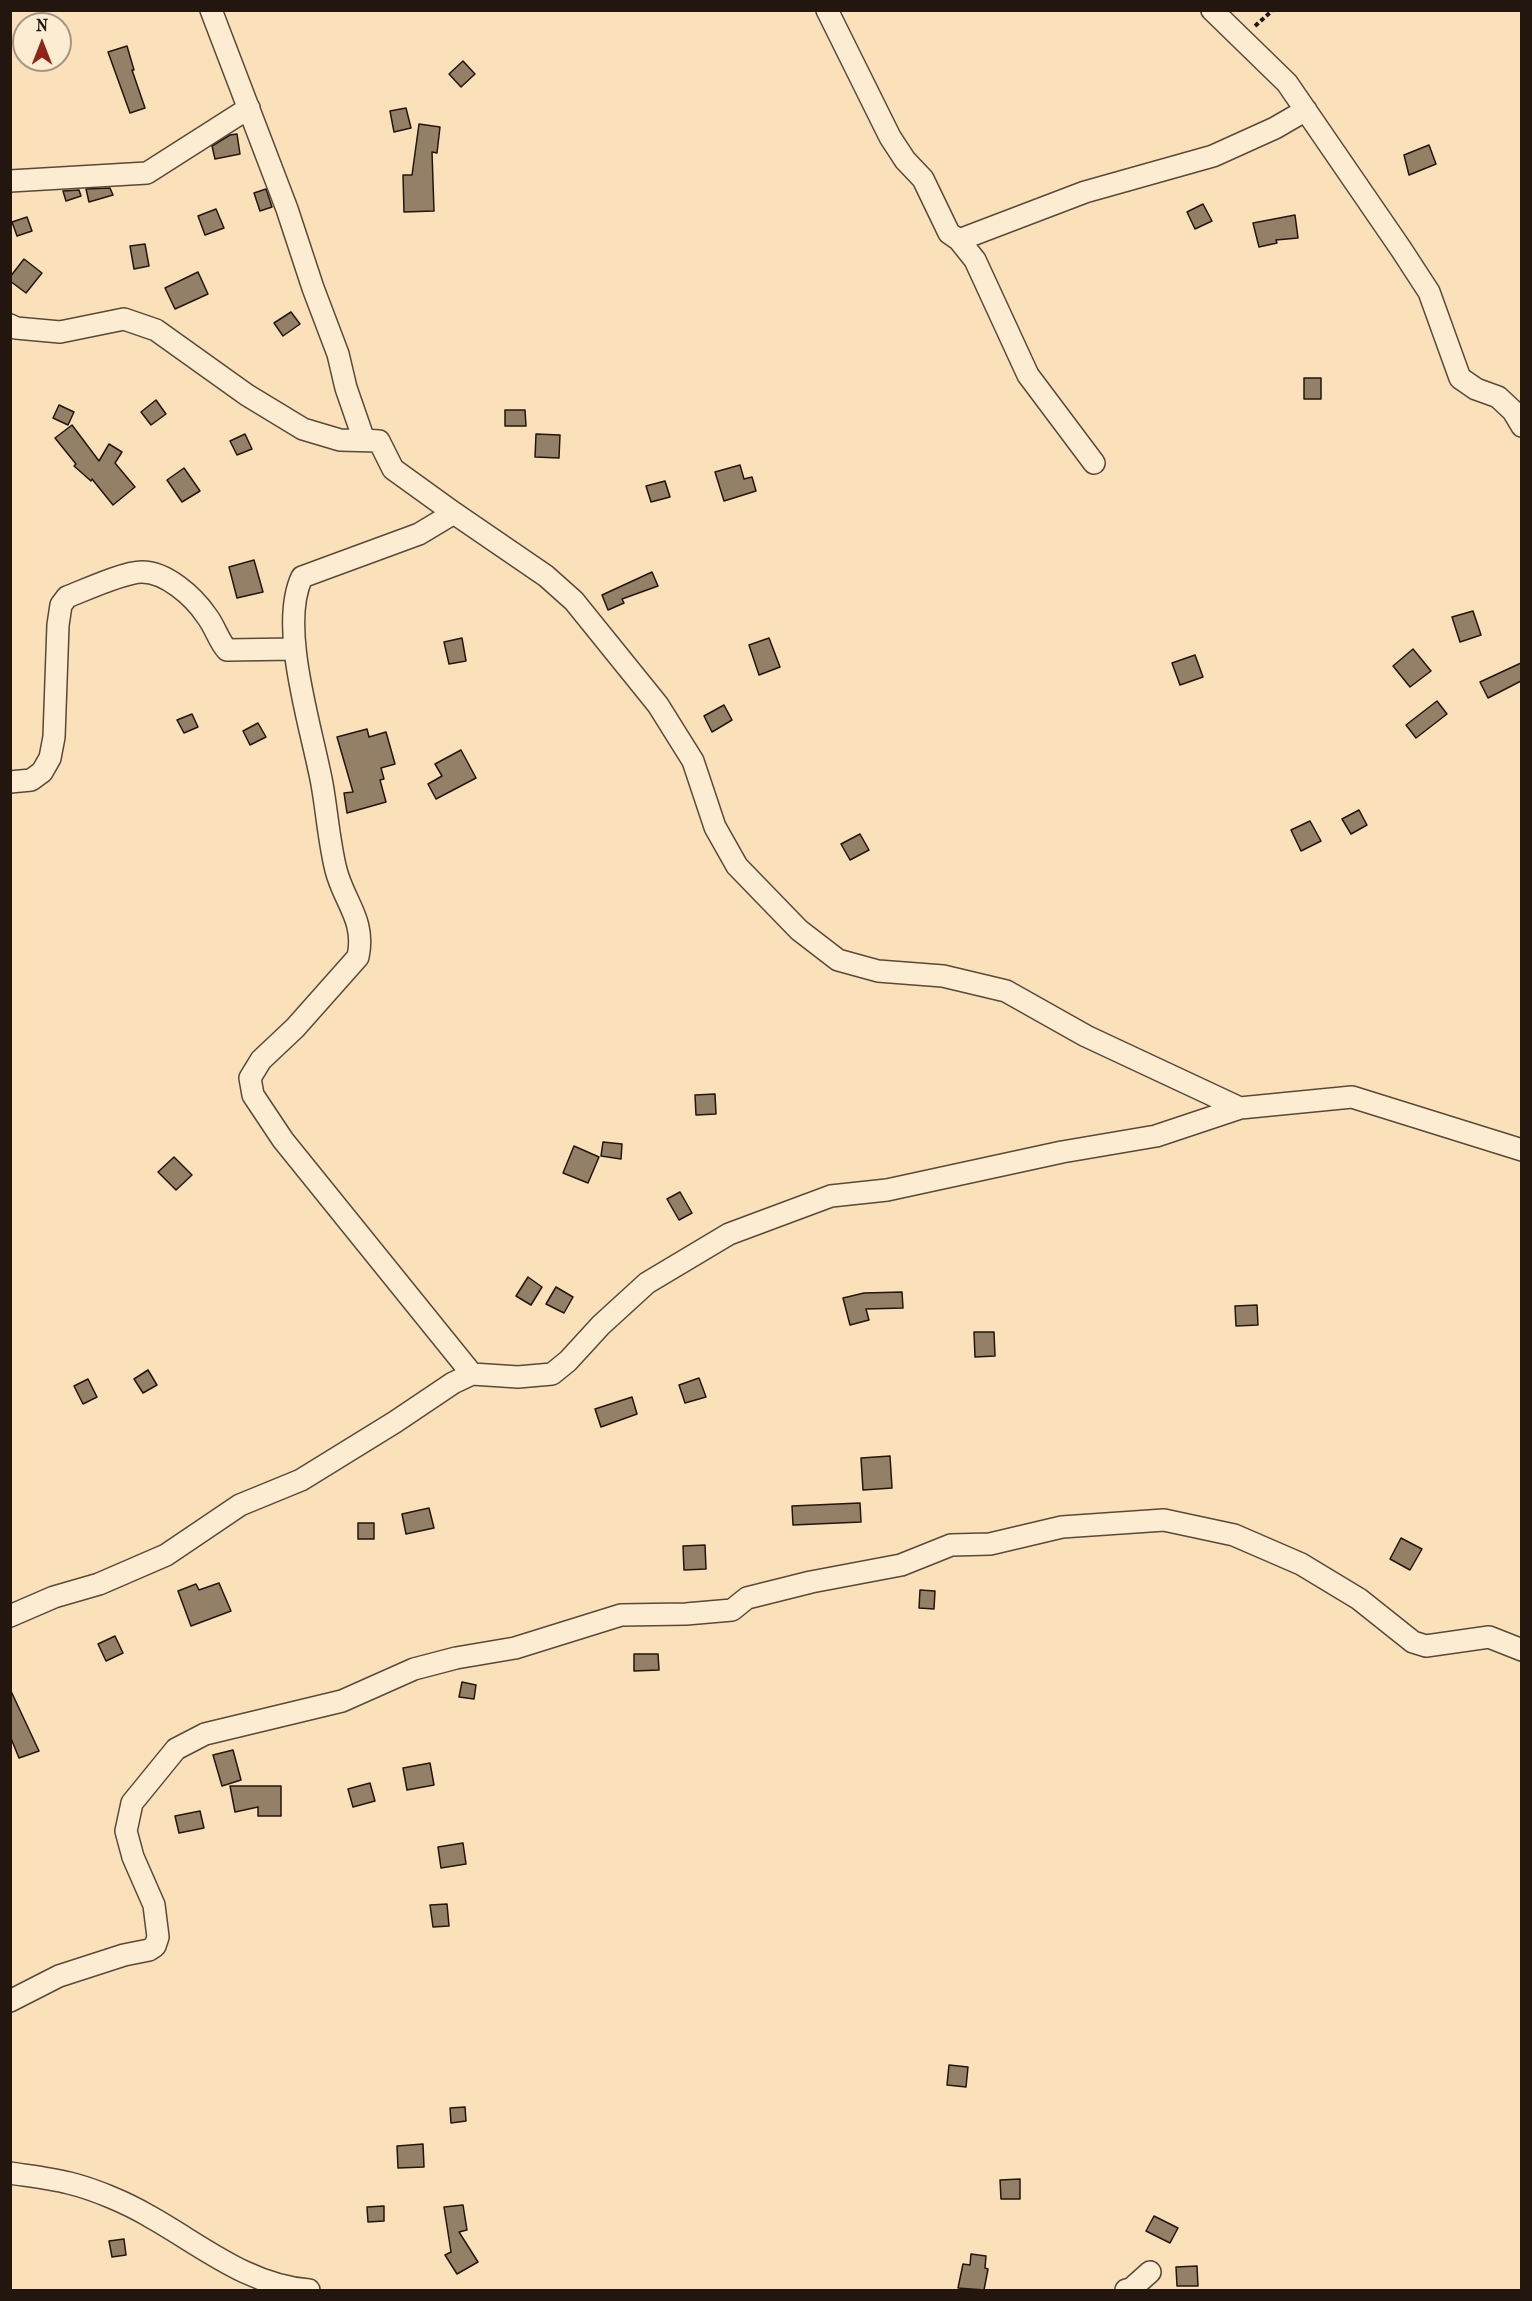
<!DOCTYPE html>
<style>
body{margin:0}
#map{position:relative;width:1532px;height:2301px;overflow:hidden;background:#fbe1ba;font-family:"IM FELL French Canon",serif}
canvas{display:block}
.frame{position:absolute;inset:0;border:12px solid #22160e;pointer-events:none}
.north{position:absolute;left:12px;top:12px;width:60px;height:60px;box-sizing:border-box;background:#fcecd2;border:2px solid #a59684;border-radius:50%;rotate:0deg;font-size:16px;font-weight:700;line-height:24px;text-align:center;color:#22160e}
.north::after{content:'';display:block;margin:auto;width:21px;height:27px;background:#8f2418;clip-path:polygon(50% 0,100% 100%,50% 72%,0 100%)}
</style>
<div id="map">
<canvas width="1532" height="2301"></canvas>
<div class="frame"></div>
<div class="north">N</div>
</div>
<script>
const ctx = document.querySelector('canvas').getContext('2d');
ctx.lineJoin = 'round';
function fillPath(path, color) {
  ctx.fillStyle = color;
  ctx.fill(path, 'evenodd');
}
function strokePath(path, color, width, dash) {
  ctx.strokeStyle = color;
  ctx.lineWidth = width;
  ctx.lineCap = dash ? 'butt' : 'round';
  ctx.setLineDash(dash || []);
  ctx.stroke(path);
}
const building = new Path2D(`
 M127,46l7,24h-2l13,38 -15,5 -22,-61z
 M463,61l12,13 -14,13 -12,-13z
 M406,108l5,20 -17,4 -4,-21z
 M419,124l21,3 -3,26 -5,-1 2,59 -30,1 -1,-37h9z
 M237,134l3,20 -25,5 -3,-13 18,-11z
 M1429,145l7,19 -27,11 -5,-20z
 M110,188l3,7 -24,7 -3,-13z
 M266,189l6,18 -12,4 -6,-18z
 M79,190l2,6 -15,5 -3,-10z
 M1203,204l9,17 -17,8 -8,-17z
 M216,209l8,19 -19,7 -7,-19z
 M1295,215l3,23 -22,2 1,3 -18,4 -6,-24z
 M27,217l5,14 -15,5 -5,-14z
 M145,244l4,22 -15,3 -4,-23z
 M24,259l18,14 -16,20 -16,-12v-4z
 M198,272l10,22 -33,15 -10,-21z
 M291,312l9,12 -17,12 -9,-13z
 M1304,378h17v21h-17z
 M156,400l10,14 -15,11 -10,-13z
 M59,405l15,7 -6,13 -15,-7z
 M505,410h20l1,16h-21z
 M72,425l27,36 10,-17 13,8 -7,11 20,24 -22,18 -21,-26 -1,2 -17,-15 2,-2 -21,-26z
 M245,434l7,15 -15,6 -7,-14z
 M536,434l24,1 -1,23 -24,-1z
 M740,465l4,14 8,-2 4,14 -32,10 -9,-29z
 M184,468l16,23 -18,11 -15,-22z
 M665,481l5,16 -19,5 -5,-16z
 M254,560l9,32 -26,6 -8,-31z
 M652,572l6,14 -36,13 2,4 -16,7 -6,-15z
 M1473,611l8,24 -21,7 -8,-25z
 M462,638l4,23 -17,3 -5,-22z
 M769,638l11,29 -21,8 -10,-30z
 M1413,649l18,22 -21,16 -17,-21z
 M1195,655l8,22 -23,8 -8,-22z
 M1521,663v18l-33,17 -8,-16z
 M1437,701l10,13 -31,24 -10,-13z
 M724,705l8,15 -20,12 -8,-16z
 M192,714l6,13 -14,6 -7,-13z
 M258,723l8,14 -16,8 -7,-14z
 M367,729l2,8 17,-5 9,32 -14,4 3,11 -4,1 6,22 -39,11 -3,-20 9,-1 -16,-55z
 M461,750l15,28 -40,21 -8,-15 14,-8 -7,-12z
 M1359,810l8,15 -16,9 -9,-15z
 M1310,821l11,20 -20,10 -10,-21z
 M860,834l9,16 -19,10 -9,-16z
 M715,1094l1,20 -20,1 -1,-20z
 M603,1142l19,2 -1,15 -20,-3z
 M574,1146l25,11 -11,26 -25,-10z
 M174,1157l18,18 -16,15 -18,-18z
 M680,1192l12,21 -13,7 -12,-21z
 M528,1277l14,10 -11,18 -15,-9z
 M556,1287l17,10 -9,16 -18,-9z
 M902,1292l1,16 -37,1 3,11 -19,5 -7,-27 21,-5z
 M1257,1305l1,20 -22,1 -1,-20z
 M974,1332h20l1,24 -20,1z
 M148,1370l9,15 -14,8 -9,-14z
 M699,1378l7,19 -21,6 -6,-18z
 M88,1379l9,18 -14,7 -9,-18z
 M632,1397l5,17 -36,13 -6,-18z
 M890,1456l2,32 -29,2 -2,-32z
 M860,1503l1,19 -68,3 -1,-19z
 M429,1508l5,20 -28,6 -4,-20z
 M358,1523h16v16h-16z
 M1401,1538l21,11 -12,21 -20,-11z
 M705,1545l1,24 -22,1 -1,-24z
 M219,1583l12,28 -40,15 -13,-35 18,-7 3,6z
 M920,1590l15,1 -1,18 -15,-1z
 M115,1636l8,17 -17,8 -8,-17z
 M634,1654h24l1,16 -25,1z
 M462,1682l14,3 -2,14 -15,-2z
 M10,1689l29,62 -20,7 -9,-22z
 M233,1750l8,30 -19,6 -9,-31z
 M430,1763l4,22 -27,5 -4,-22z
 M370,1783l5,18 -22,6 -5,-18z
 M230,1786h51v30h-23v-9l-23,5z
 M200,1811l4,17 -25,5 -4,-17z
 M463,1843l3,21 -25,4 -3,-21z
 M447,1904l2,22 -16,1 -3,-22z
 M949,2065l19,2 -2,20 -19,-2z
 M465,2107l1,14 -15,2 -1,-15z
 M423,2144l1,23 -26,1 -1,-22z
 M1020,2179v20h-19l-1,-19z
 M463,2205l4,25 -8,2 19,30 -21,12 -12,-19 6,-3 -7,-45z
 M384,2206v15l-16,1 -1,-15z
 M1154,2216l24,12 -8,15 -24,-12z
 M124,2239l2,16 -14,2 -3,-16z
 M971,2254l15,2 -1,12 3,1 -4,21 -26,-2 5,-24 7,1z
 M1197,2266l1,20h-21l-1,-19z`);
const path = new Path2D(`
 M1255,26l18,-16`);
const street = new Path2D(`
 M211,10l76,199 26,79 25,66 8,34 18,52 15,1
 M827,10l63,127 15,23 18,19 26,54 10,7 16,20 53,115 66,88
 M1212,10l75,73 114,166 28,43 31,86 16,11 22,8 15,14 9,15
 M10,181l137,-8 102,-65
 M959,240l126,-48 128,-36 62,-28 31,-18
 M10,325l6,3 44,4 64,-13 32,11 91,65 56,34 37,11 38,1
 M379,441l14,28 61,44 92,63 28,25 84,104 35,56 22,66 22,39 62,64 39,30 40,11 65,5 63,15 80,45 154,72
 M454,513l-35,21 -117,43c-24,50 10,152 20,207 5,28 7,58 14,86 8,32 30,50 22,87l-63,71 -34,32 -11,18 3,17 30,45 189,234
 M10,782l21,-2 11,-8 8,-14 4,-21 4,-112 3,-20 6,-8c18,-7 57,-25 75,-25 24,0 51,24 64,43 9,11 12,25 21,35l67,-1
 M10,1616l44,-19 45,-13 67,-29 74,-50 61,-25 94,-58 58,-39 19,-9 46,3 34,-3 16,-13 33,-36 46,-42 82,-49 102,-38 56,-6 175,-38 94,-16 84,-28 112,-11 170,53
 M10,2001l49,-25 65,-21 25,-5 6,-4 3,-9 -4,-32 -21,-48 -7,-26 6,-28 44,-54 29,-15 137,-33 72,-32 42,-11 59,-10 106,-33 65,-1 46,-4 15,-12 64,-16 90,-17 50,-20 39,-1 72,-17 102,-7 70,15 67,29 58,35 54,43 13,4 63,-9 33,13
 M10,2173c20,3 40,5 59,10 25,6 58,20 80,33 52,29 98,69 160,74
 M1126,2290l5,-1 19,-17`);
fillPath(building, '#938067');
strokePath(building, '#22160e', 1.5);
strokePath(street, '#584939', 24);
strokePath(path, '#22160e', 4, [4.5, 3]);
strokePath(street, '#fcecd2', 21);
</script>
